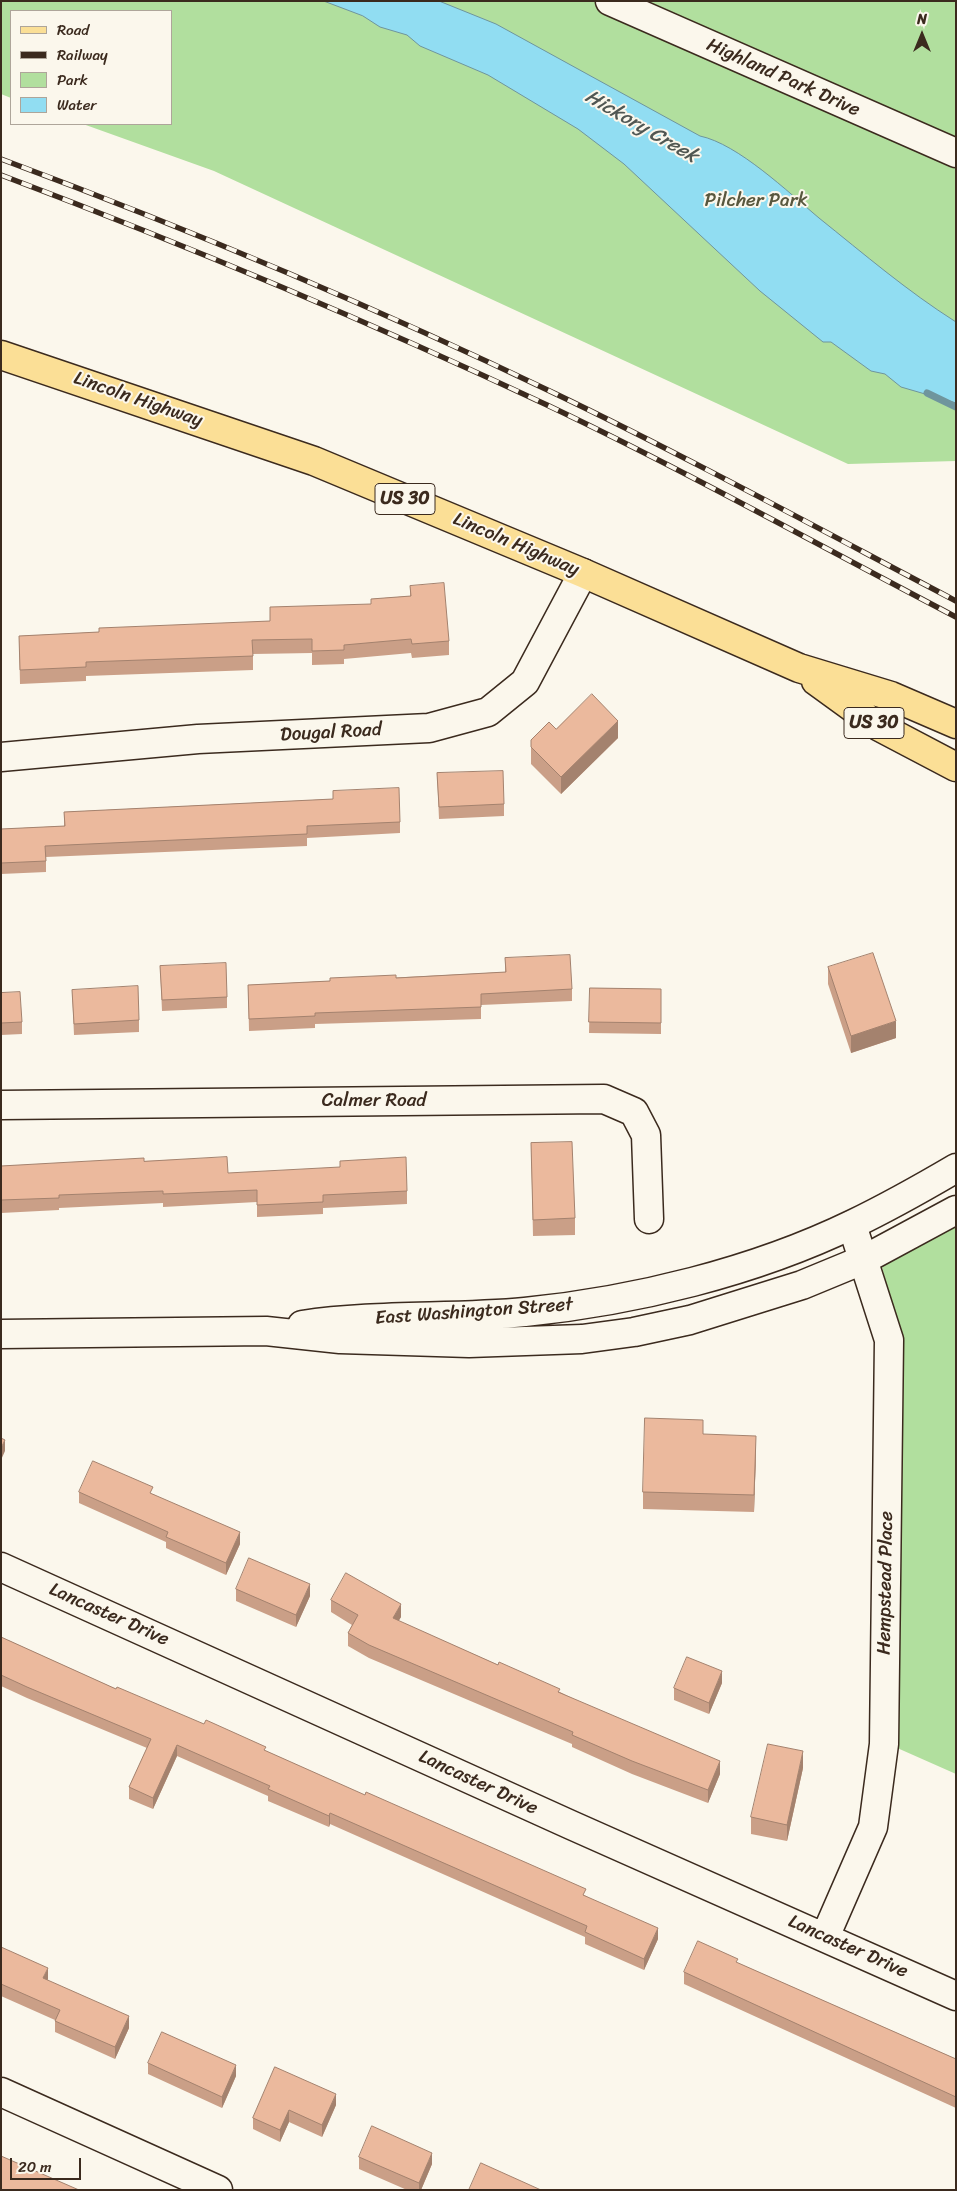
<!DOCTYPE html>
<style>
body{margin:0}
#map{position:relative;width:957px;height:2191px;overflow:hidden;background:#fbf7ec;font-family:Sriracha,sans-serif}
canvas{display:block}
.frame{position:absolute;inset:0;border:2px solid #3b2a1e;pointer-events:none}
.legend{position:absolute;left:10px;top:10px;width:162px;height:115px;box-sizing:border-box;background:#fbf7ec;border:1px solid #aea59a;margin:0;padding:6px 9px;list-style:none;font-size:15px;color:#3b2a1e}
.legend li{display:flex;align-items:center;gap:10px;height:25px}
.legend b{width:25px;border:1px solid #aea59a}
.north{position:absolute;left:897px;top:10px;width:50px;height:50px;-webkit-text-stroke:4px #fbf7ec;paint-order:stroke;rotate:0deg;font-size:14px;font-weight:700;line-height:20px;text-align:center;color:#3b2a1e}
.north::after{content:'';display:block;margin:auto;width:18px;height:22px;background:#3b2a1e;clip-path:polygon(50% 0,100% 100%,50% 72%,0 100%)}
.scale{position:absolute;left:10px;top:2158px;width:71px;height:22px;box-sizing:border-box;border:2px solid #3b2a1e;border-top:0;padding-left:6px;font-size:15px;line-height:18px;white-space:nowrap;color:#3b2a1e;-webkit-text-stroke:4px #fbf7ec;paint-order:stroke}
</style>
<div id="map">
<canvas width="957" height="2191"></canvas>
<div class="frame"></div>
<ul class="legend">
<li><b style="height:6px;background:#fbdf96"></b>Road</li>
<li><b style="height:6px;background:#3b2a1e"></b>Railway</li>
<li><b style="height:14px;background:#b1df9e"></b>Park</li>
<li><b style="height:14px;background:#91ddf2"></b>Water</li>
</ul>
<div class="north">N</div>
<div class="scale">20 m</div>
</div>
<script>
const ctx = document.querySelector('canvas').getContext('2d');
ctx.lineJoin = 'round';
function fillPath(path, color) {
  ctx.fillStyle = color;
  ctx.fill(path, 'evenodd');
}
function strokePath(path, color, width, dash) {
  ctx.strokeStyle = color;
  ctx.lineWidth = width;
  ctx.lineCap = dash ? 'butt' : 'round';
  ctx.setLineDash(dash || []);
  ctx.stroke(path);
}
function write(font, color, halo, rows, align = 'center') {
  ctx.font = font + ' Sriracha,sans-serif';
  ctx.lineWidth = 4;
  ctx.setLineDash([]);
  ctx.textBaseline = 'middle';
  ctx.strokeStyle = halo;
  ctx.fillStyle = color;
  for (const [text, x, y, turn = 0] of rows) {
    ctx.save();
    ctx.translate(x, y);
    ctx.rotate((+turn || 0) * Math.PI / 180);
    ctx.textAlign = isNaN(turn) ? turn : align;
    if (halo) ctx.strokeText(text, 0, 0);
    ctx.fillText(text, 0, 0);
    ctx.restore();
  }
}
const green = new Path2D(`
 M1,1h955v460l-108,3 -634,-293 -131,-47h88v-113h-160v87l-10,-4z
 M956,1217v557l-61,-27 4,-415 -17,-65z`);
const water = new Path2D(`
 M324,1h115l57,23 204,112c38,8 88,56 119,82 45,36 88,73 137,104v81l-55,-16 -16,-13 -14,-3 -40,-29h-8l-63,-51 -136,-127 -46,-35 -90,-54 -68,-29 -13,-11 -27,-8 -17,-11z`);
const stream = new Path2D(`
 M927,393l29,14`);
const street = new Path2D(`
 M610,1l346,152
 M1,757l197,-18 231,-11 59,-16 37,-30 58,-109
 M1,1105l603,-6 30,13 12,23 3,84
 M1,1567l570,258 385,171
 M825,1937l48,-110 11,-83 5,-404 -37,-115
 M1,2092l217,98`);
const secondary = new Path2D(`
 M302,1325c74,-11 149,-6 223,-13 109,-11 229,-40 328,-88 35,-17 69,-36 103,-56
 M1,1334l265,-3 74,8 129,4 113,-4 52,-7 56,-12 112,-35 63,-26 91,-49`);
const primary = new Path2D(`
 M1,355l313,106 269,112 216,95 92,28 65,28
 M816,681l62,45 78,41`);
const rail = new Path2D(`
 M1,159c188,70 374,148 555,235 135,65 267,137 400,207
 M1,175c185,70 367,146 546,230 139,66 273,141 409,212`);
const wall = new Path2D(`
 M410,586l39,55v14l-37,3 -1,-5 -67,6v5l-32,1v-12l-59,1v16l-167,6v5l-66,3 -1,-48 80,-4 171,-11 101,-17v-5l39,-3z
 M556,729l62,9 -57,56 -30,-30v-24z
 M437,773l67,31v12l-65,3z
 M333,791l67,31v11l-93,5v8l-261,11v15l-45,2v-45l63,-3v-14l269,-13z
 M505,958l67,31v12l-91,4v14l-166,5v4l-66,3 -1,-46 257,-13z
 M160,966l67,31v11l-65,3z
 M828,967l68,71 -45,15 -23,-69z
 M590,988l71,1v45l-72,-1z
 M72,990l67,30v12l-65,3z
 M1,993l21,29v12l-21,1z
 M531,1143l44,75v17l-42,1z
 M144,1161l84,12 179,18v13l-84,4v6l-66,3v-15l-94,5v-4l-104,5v2l-58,3v-47z
 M756,1453l-2,59 -111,-3v-17z
 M79,1492l74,2 87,50 -14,31 -60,-27v-6l-87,-39z
 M236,1589l74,7 -14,31 -60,-26z
 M331,1600l70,17 -3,4 162,71 160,82 -12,29 -76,-29 -60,-27v-3l-203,-86 -21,-12v-13l4,-8 -21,-13z
 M1,1637l115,52 150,62 320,145 72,43 -14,31 -59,-26v-7l-255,-113 -1,3 -61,-26v-5l-91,-40 -24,53 -24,-10v-12l18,-39 -120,-50 -26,-12z
 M722,1683l-13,31 -35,-14v-12z
 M803,1768l-16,73 -36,-7v-17z
 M1,1947l47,32 -1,1 82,48 -14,31 -60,-27v-12l-54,-24z
 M738,1963l218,96v49l-272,-124v-12z
 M148,2063l88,13 -14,32 -74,-34z
 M275,2067l61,38 -14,32 -33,-15 -9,20 -27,-13v-11z
 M359,2157l73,7 -11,26h-14l-48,-21z`);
const shadedWall = new Path2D(`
 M618,721v17l-57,56v-17z
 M896,1021v17l-45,15v-17z
 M756,1436v17l-2,59v-17z
 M5,1440v11l-4,9v-12z
 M240,1532v12l-14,31v-12z
 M310,1584v12l-14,31v-12z
 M401,1604v13l-8,14v-13z
 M722,1671v12l-13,31v-11z
 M177,1745v11l-24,53v-11z
 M803,1751v17l-16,73v-16z
 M720,1761v13l-12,29v-13z
 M330,1813v11l-1,3v-11z
 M658,1928v11l-14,31v-11z
 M48,1968v11l-5,11v-12z
 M129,2016v12l-14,31v-12z
 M236,2065v11l-14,32v-11z
 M336,2094v11l-14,32v-12z
 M289,2110v12l-9,20v-12z
 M432,2153v11l-11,26h-2v-7z`);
const building = new Path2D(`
 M444,583l5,58 -37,3 -1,-5 -67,6v5l-32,1v-12l-60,1 1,16 -167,6v5l-66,3 -1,-34 80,-4v-4l171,-7v-14l101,-3v-5l40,-3 -1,-10z
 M592,694l26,27 -57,56 -30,-30v-7l18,-18 7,7z
 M503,771l1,33 -65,3 -2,-34z
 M399,788l1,34 -93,4v8l-262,12 1,15 -45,2v-34l64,-3 -1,-14 269,-13v-8z
 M873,953l23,68 -45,15 -23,-69z
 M570,955l2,34 -91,5v13l-166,6v3l-66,3 -1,-34 82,-4v-3l66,-3v3l110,-6 -1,-14z
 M226,963l1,34 -65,3 -2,-34z
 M138,986l1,34 -65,4 -2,-34z
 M590,988l71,1v34l-72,-1z
 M20,992l2,30 -21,1v-30z
 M572,1142l3,76 -42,2 -2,-77z
 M227,1157l1,16 112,-6v-6l66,-4 1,34 -84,4v7l-66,3v-15l-94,4v-3l-104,4v3l-58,2v-34l143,-8v3z
 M645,1418l58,2v14l53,2 -2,59 -111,-3z
 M1,1438l4,2 -4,8z
 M93,1461l60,26 -3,6 90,39 -14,31 -60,-26 2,-5 -89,-40z
 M249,1558l61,26 -14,31 -60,-26z
 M346,1573l55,31 -8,14 105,47 1,-3 61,27 -2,3 162,69 -12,29 -76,-29 -60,-26 1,-3 -204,-87 -21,-12 10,-18 -27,-15z
 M1,1637l115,52 1,-2 87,37 2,-4 60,27 -2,3 101,45 1,-3 220,97 -3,6 75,33 -14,31 -59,-27 2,-6 -257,-113 -1,3 -61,-27 2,-3 -93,-41 -24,53 -24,-11 22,-48 -124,-52 -26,-12z
 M687,1657l35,14 -13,32 -35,-15z
 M768,1744l35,7 -16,74 -36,-8z
 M698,1941l40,18 -2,3 220,97v38l-272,-125z
 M1,1947l47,21 -5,10 86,38 -14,31 -60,-26 5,-11 -59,-26z
 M162,2032l74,33 -14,32 -74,-34z
 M275,2067l61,27 -14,31 -33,-15 -9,20 -27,-12z
 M372,2126l60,27 -13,30 -60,-26z
 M1,2156l78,34h-78z
 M481,2163l60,27h-72z`);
const shields = [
 [405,499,60],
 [874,723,60]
];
const shieldNames = [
 ["US 30",405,499],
 ["US 30",874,723]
];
const streetNames = [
 ["Highland Park Drive",783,78,24],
 ["Lincoln Highway",138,400,19],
 ["Lincoln Highway",516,545,23],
 ["Dougal Road",331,733,-3],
 ["Calmer Road",374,1101],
 ["East Washington Street",474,1312,-4],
 ["Hempstead Place",886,1583,-89],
 ["Lancaster Drive",109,1615,24],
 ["Lancaster Drive",478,1783,25],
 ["Lancaster Drive",848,1947,24]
];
const parkNames = [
 ["Pilcher Park",756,201]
];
const waterNames = [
 ["Hickory Creek",641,127,30]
];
fillPath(green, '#b1df9e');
fillPath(water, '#91ddf2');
strokePath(water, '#6f959d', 1);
strokePath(stream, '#6f959d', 7);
strokePath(street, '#3b2a1e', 31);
strokePath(secondary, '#3b2a1e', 31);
strokePath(primary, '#3b2a1e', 31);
strokePath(street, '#fbf7ec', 28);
strokePath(secondary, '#fbf7ec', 28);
strokePath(primary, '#fbdf96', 28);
strokePath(rail, '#3b2a1e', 5.5);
strokePath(rail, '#fbf7ec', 4, [11]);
fillPath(wall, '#ca9f87');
fillPath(shadedWall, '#a4826e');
fillPath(building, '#ebb99d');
strokePath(building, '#a4826e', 1);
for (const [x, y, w] of shields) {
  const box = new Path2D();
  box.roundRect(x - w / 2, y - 15.5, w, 31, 4);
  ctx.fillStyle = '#fbf7ec';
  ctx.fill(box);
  strokePath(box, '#3b2a1e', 1);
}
write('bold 18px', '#3b2a1e', null, shieldNames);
write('19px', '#3b2a1e', '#fbf7ec', streetNames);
write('19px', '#58573e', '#fbf7ec', parkNames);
write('italic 20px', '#505753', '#fbf7ec', waterNames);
</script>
